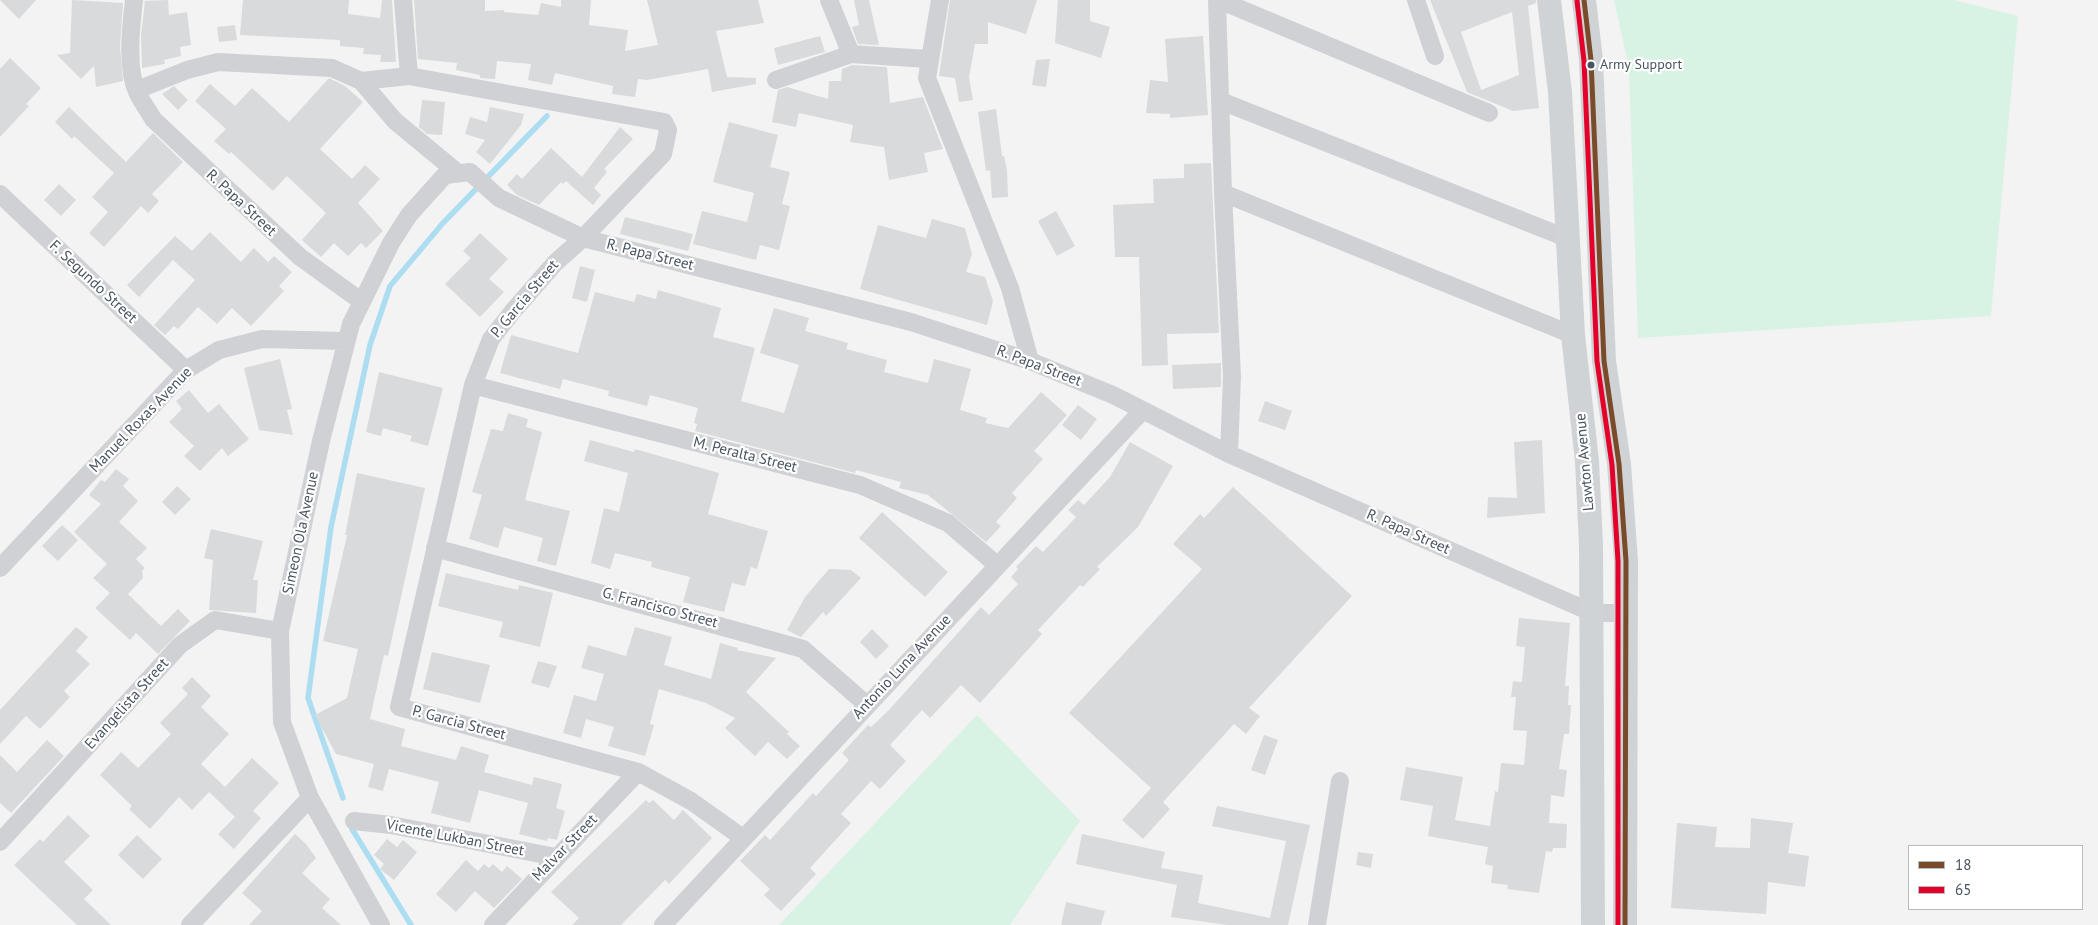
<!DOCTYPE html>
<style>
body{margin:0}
#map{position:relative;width:2098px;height:925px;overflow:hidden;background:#f3f3f3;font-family:"PT Sans",sans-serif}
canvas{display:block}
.legend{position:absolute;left:1908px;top:845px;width:175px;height:65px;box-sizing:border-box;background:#fff;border:1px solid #b6bbc0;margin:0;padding:6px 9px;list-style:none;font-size:15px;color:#495461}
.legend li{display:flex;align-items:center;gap:10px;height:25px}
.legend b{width:25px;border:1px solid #b6bbc0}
</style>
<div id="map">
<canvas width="2098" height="925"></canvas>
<ul class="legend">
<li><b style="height:6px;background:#7a4b2a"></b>18</li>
<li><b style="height:6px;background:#e4002b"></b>65</li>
</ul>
</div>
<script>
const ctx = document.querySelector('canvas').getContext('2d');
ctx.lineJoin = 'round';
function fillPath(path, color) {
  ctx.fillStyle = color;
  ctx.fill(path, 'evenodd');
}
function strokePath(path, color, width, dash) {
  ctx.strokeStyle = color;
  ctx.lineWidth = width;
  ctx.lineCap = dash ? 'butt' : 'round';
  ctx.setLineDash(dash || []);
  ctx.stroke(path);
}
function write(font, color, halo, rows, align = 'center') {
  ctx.font = font + ' "PT Sans",sans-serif';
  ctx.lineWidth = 4.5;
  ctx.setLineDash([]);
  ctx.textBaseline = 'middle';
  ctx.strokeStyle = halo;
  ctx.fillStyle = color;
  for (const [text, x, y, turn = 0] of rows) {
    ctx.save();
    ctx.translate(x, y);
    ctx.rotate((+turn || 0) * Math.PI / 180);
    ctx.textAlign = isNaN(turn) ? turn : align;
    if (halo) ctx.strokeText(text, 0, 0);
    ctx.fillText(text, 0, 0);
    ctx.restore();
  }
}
const green = new Path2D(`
 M1614,0h340l64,16 -27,300 -353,22 -9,-270z
 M977,715l103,106 -70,104h-231z`);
const stream = new Path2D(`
 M343,798l-35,-100 23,-171 39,-182 20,-59 53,-63 104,-107
 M352,829l59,96`);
const building = new Path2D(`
 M0,0h36l-17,19z
 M72,0l51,3 -3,43 3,35 -27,6 -2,-21 -13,13 -24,-24 13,-2z
 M168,0l1,15 18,-3 4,33 -11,2 1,9 -17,4 1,4 -23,4 -1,-33 4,-34z
 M243,0h106l-1,14 32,4 2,-18h10l4,62h-16l1,-7 -18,-1 1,-6 -24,-2v-6l-100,-5z
 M414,0h71v11l19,-1v2l34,3 3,-12 20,4v-7h30l-2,25 39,5 -3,21 33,-6 -11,-45h111l6,23 -48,8 11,46 29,1v6l-44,8 -4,-23 -61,11 -9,-1 -3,18 -23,-3 1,-8 -58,-13 -3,12 -24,-5 3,-16 -34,-3 -2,18 -15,-1v-3l-24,-5 1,-7 -39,-4z
 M854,0h15l10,45 -21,-1 -6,-17 7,-2z
 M950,0h87l-11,34 -38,-12v22h-13l-6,33 4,23 -14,2 -4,-24 -16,-2z
 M1058,0h32v21l20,6 -9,31 -46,-15z
 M1430,0h106v3l-8,3 11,102 -26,3 -46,-19zM1512,12l7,63 -38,15 -20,-58z
 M235,25l2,15 -18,2 -2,-15z
 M820,36l5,16 -47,13 -4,-17z
 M1203,36l5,79 -38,3v-4l-24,-1 4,-33 18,2 -3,-43z
 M10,58l31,30 -15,16 3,2 -29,31v-68z
 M1050,59l-4,28 -14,-2 4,-25z
 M852,65l35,2 3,36 33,-6 20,52 -19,4 4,19 -39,8 -5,-33 -34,-5 3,-17 -54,-12 -3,14 -24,-5 6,-32 9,-3 41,12 1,-18h12l1,-12z
 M329,78l16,8 18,16 -43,47 32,30 13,-14 15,14 -22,24 25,28 -17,17 -5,-5 -13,13 -14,-13 -13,14 -19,-17 24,-27 -39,-37 -14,15 -42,-39 -2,2 -15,-13 12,-12 -31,-28 15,-17 25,22 17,-18 37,34z
 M174,86l14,14 -10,10 -16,-16z
 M422,100l23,2 -3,33 -15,-1 -8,-7z
 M69,107l57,55 27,-29 30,29 -31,32 7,7 -11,12 -7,-7 -37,41 -15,-14 19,-21 -16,-15 22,-24 -40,-37 -2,3 -17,-17z
 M490,107l34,7 -3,11 -31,39 -14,-12 9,-12 -20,-6 5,-17 17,5z
 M996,109l6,47h2l3,14 1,27 -16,1 -2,-28 -4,1 -8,-59z
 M729,122l49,13 -8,32 20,5 -8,32 8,2 -11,44 -19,-5 -4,15 -63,-16 9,-33 45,11 7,-29 -41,-11z
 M620,127l13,12 -29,30 3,3 -13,16 7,7 -8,10 -27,-24 -3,3 -2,-2 -22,23 -22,-10 -10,-10 10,-11 5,5 29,-31 31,29z
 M1211,163l8,170 -52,1 1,31 -26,1 -3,-109h-24l-2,-52 41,-2 -1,-24 31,-1v-14z
 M59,184l17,16 -15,16 -17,-16z
 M1056,211l19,35 -18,10 -19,-35z
 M625,217l68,17 -5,17 -68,-17z
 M932,219l33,9 7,26 -6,18 19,5 8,24 -6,24 -127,-36 18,-64 48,13z
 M210,232l31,30 13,-14 14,14 6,-6 18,16 -13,14 5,5 -33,35 -19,-18 -15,16 -19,-17 -20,22 -4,-3 -9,9 -11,-10 41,-45 -22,-20 -34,37 -12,-12 48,-49 17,15z
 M480,233l28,26 -19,20 15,13 -24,25 -35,-33 26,-26 -8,-7z
 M580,266l15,4 -8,32 -15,-4z
 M658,290l63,18 -8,29 42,11 -14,53 43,12 15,-48 -39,-12 14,-45 35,10 -4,13 43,12 -2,6 41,11 -3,12 44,11 6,-24 37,10 -11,41 27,8 -2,5 23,5 33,-36 26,23 -33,36 9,8 -31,34 5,5 -21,24 5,4 -15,16 -58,-47 -29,-7 2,-6 -45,-12 -1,3 -160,-42 2,-7 -3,-1 4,-15 -48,-13 -3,11 -39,-10 1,-5 -46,-12 -3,10 -60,-16 11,-38 67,18 17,-61 39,10 3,-8 19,5z
 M280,359l12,50 -5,1 6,25 -34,-5 -15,-62z
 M1221,363v24l-48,2 -1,-24z
 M379,372l64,16 -15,58 -18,-5 2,-5 -29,-8 -2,8 -15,-4z
 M189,390l19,23 11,-9 30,35 -21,17 -6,-8 -22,23 -16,-15 10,-10 -25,-24 13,-13 -6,-8z
 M1265,401l27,10 -7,19 -27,-9z
 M1078,405l19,14 -16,21 -19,-15z
 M508,413l20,6 -2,8 16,5 -17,68 45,11 -14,55 -19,-5 6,-23 -39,-11 -6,21 -29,-9 13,-44 -10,-3 19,-63 12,2z
 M590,440l44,12 1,-3 84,24 -11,41 60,17 -11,38 -6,-2 -6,19 -13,-3 -8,29 -41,-10 7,-25 -39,-10 1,-5 -37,-9 -5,16 -19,-6 13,-55 15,4 9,-39 -44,-12z
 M1542,440l3,73 -58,5 1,-21 29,1 -3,-56z
 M1130,442l43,24 -35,61 -41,40 3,2 -17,18 -3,-2 -42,45 4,4 -62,69 -19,-18 -31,33 -8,-8 -32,35 16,16 -26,28 -9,-8 -30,33 10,9 -41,45 6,6 -35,37 -17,-16 6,-6 -30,-28 25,-26 5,5 43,-47 3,3 33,-36 -7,-7 26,-28 3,2 18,-17 92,-103 8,8 29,-31 -7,-7 7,-8 -2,-2 20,-21 7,6 33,-35 -8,-7 10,-10 6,5 26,-28z
 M116,469l13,10 -6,7 15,15 -19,21 28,26 -11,11 9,9 -3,3 1,7 -15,16 33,32 17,-17 12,12 -32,33 -22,-21 -6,7 -35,-32 15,-15 -17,-15 14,-14 -33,-32 27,-28 -12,-9 12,-15 4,2z
 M357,473l68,15 -37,168 -4,-1 -14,64 35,10 -4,17 55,14 5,-14 28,9 -5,17 48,13 2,-8 28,7 -6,24 9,3 -8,29 -9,-2 -1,3 -28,-7 9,-31 -49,-13 -9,33 -39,-10 8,-31 -50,-13 -6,22 -15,-4 6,-23 -38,-10 -21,-39 32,-17 11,-49 -35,-8 24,-106h-2z
 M177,486l14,13 -16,16 -13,-13z
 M1233,487l119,109 -103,112 11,8 -14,18 -12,-10 -71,78 7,7 -27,30 -21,-19 29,-32 -82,-75 133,-144 -29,-25 27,-30 4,4z
 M882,512l66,60 -23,25 -66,-59z
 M62,525l16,15 -20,21 -16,-15z
 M211,529l52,12 -10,39h5l-2,33 -47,-3 4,-50 -9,-2z
 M829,569l22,1 10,8 -35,38 -3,-4 -22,25 -14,-7 18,-33z
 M446,573l72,17 1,-5 34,8 -13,54 -41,-10 4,-15 -65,-16z
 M1519,618l51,5 -5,63h4l-1,19h3l-2,29h-5l-5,35 8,1 -3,27 -13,-2 -2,28 18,1 -1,24h-13l-1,4 -6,-1 -7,42 -32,-4 1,-4 -17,-2 2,-17 -8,-2 3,-17 -60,-11 5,-30 -33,-6 6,-33 57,10 -8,43 35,6 5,-35 3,1 3,-29 23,2 3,-34 -14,-1 3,-33h-5l2,-16 9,1 3,-35 -9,-1z
 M76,627l12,10 -12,14 14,13 -26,27 6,6 -30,32 -14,-13 -26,28v-34z
 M635,627l37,10 -8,28 47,14 9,-36 18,5 -1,2 39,8 -30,34 43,40 -2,2 13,12 -13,13 -19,-17 -13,14 -30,-28 10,-10 -29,-15 -47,-14 -9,35 4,1 -9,31 -37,-10 6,-19 -28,-8 -5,19 -18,-5 11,-38 22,6 8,-27 -23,-6 7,-23 38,11z
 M872,629l17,17 -13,13 -16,-17z
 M432,652l58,13 -10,38 -57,-14z
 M538,661l19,5 -8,22 -18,-5z
 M192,677l19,19 -10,11 28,27 -28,30 24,23 27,-29 27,25 -26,28 8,7 -27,31 -16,-15 17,-17 -26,-25 -17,18 -13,-13 -29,32 -21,-20 3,-3 -32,-31 21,-23 17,16 33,-34 -11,-11 28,-29 -6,-6z
 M1264,735l14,5 -13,35 -14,-5z
 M47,740l17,16 -53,57 -11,-10v-48l17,17z
 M646,800l3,3 4,-3 21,20 9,-10 29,28 -43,46 -4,-4 -44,45h-49l7,-7 -28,-26z
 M1217,806l93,19 -22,100h-61l-56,-8 6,-32 -101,-21 6,-30 83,18 -4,16 42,7 -5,28 72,15 16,-77 -74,-15z
 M68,815l22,21 -26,26 29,28 -9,9 27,26h-34l-63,-60 26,-26 3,3z
 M1751,818l42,5 -5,30 21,3 -4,31 -37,-5 -2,32 -95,-6 6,-85 40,4 -2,20 35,1z
 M295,834l11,10 10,14 -14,15 28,26 -8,9 19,17h-92l13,-14 -20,-18z
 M137,835l25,24 -19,20 -25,-24z
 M387,839l10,8 6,-7 14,12 -23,28 -14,-11 4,-5 -10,-9z
 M1358,852l15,2 -2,14 -15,-3z
 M466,860l12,11 6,-7 5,4 4,-4 9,8 5,-6 15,13 -28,29 -19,-17 -19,21 -20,-18z
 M1066,902l39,9 -4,14h-40z`);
const street = new Path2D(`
 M134,0c-3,26 -8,67 3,92 4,9 11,18 16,27l147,138 61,44
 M403,0l6,76
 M829,0l22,54 77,5
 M940,0l-13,78 83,210 20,73
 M1217,0l6,193 9,183 -3,78
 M1219,0l270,113
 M1416,0l19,56
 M776,80l75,-26
 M361,81l34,40 63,52
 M137,90l50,-20 31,-8 114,6 29,13 48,-5 255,46 4,8 -5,24 -80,84 -28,25 -42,48 -22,28 -18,46 -74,322 239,65 53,29 52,37
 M1221,101l348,138
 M1223,193l350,142
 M0,194l186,176
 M473,385l387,100 88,38 49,42
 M435,548l368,101 64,56
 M0,568l186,-198 33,-20 43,-11 83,2
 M354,821l37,4 165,32
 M0,842l180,-197 35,-25 65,11
 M190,925l120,-127
 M381,925l-71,-127 -28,-76 -2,-91 41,-190 30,-117 40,-81 18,-28 36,-40 25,-3 29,26 84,40 328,84 119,39 83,34 116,59 364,159h34
 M493,925l145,-153
 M663,925l479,-514
 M1317,925l23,-144`);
const secondary = new Path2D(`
 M1549,0l11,92 13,243 14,126 4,84 2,380
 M1584,0l7,60 13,301 15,103 7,97 -1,364`);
const bus1 = new Path2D(`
 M1584,0l7,60 13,301 15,103 7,97 -1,364`);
const bus2 = new Path2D(`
 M1577,1l7,60 13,300 15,104 6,96v364`);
const markers = [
 [1591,65,4.5,"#495461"]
];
const busNames = [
 ["Army Support",1600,65]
];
const streetNames = [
 ["R. Papa Street",241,203,43],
 ["R. Papa Street",650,255,14],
 ["F. Segundo Street",93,282,43],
 ["P. Garcia Street",525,299,-50],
 ["R. Papa Street",1039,366,21],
 ["Manuel Roxas Avenue",141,420,-46],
 ["M. Peralta Street",745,455,14],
 ["Lawton Avenue",1585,462,-95],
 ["R. Papa Street",1408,532,24],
 ["Simeon Ola Avenue",301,533,-78],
 ["G. Francisco Street",660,608,15],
 ["Antonio Luna Avenue",902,667,-47],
 ["Evangelista Street",127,704,-48],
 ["P. Garcia Street",459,723,15],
 ["Vicente Lukban Street",455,838,11],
 ["Malvar Street",565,848,-46]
];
fillPath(green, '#d8f2e4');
strokePath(stream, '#acddf0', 5.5);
fillPath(building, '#d9dadc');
strokePath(street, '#cfd1d4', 18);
strokePath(secondary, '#d0d3d6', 24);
strokePath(bus1, '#7a4b2a', 5);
strokePath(bus2, '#e4002b', 5);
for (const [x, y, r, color] of markers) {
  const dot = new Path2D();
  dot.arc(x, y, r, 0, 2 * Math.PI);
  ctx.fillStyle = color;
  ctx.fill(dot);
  strokePath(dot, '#fff', 2);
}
write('14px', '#495461', '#fff', busNames, 'left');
write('15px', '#495461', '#fff', streetNames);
</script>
